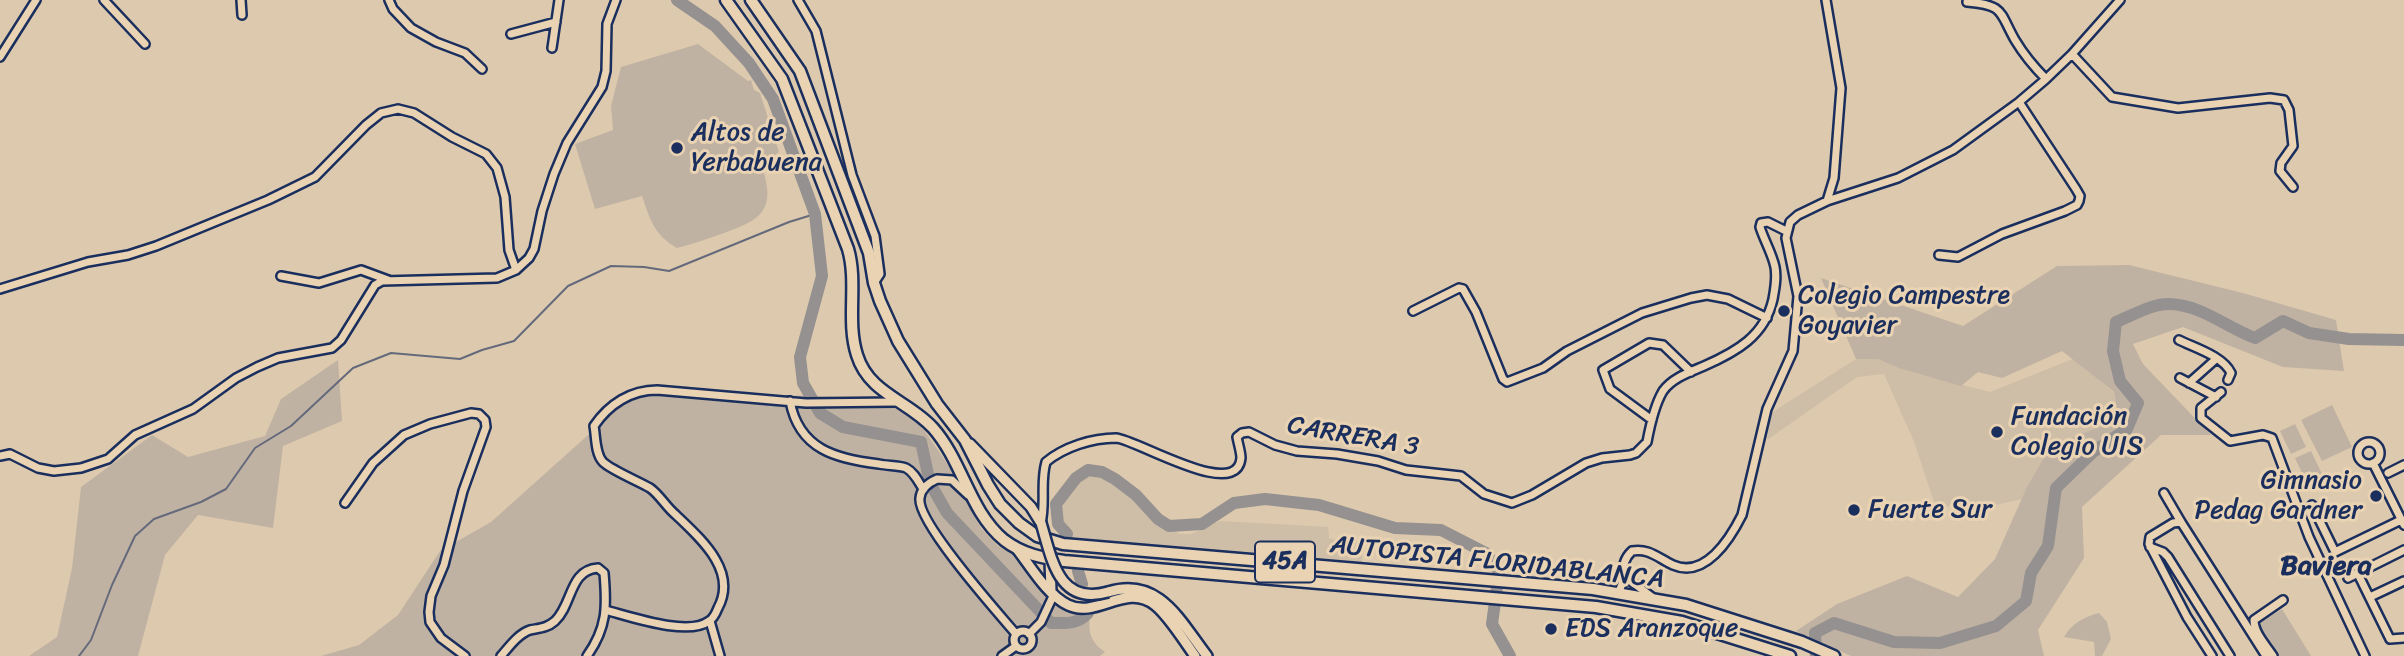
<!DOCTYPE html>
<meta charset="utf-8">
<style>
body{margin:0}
canvas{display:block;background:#ddc9ad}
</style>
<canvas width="2404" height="656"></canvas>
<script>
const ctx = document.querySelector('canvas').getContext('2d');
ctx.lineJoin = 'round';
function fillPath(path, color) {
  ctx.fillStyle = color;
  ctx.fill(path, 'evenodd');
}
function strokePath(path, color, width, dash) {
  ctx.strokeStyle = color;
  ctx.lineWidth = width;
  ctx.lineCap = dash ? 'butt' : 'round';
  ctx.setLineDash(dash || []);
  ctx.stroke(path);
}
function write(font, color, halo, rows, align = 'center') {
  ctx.font = font + ' Sriracha,sans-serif';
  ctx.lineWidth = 6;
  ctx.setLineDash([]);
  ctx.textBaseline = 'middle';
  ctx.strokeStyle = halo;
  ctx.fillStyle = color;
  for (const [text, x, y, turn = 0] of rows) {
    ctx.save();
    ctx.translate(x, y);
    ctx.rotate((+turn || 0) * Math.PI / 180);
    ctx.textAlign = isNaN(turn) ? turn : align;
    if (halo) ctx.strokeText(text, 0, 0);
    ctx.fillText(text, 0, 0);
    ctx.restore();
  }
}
const built = new Path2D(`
 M1856,359h22l41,15 71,18 83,-33 41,34 3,16 -4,13 -62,24 -29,53 -66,15 -3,-10 -16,7 -22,-67 -31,-70 -27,3 -90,63 4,-27z
 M1088,470l14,2 13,7 21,16 22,24 21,15h12l29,-13 108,6 1,12 33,3v23l-293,-25 -2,-6 -9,-10 -2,-20 20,-26z`);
const green = new Path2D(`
 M698,44l50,37 3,-1 3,10 6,3 19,59 -4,3 3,11 -15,4c13,41 -3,50 -39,63 -15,5 -31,11 -47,15 -23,-13 -27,-29 -35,-52l-47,13 -20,-65 38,-14 -2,-24 10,-39z
 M2129,265l114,28 93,27 8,51 -61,-4 -100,-40 -50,17 10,20 68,71h-50l-79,72 2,51 -46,72 6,26h-193l-55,-25 41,-27 70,-28 51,21 37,-38 32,-72 24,-41 61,-24 5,-13 -3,-17 -52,-41 -60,27 -24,-6 -17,14 -62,-18 -21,-9h-22l-35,-81 142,48 94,-60z
 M338,360l4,61 -59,25 -10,82 -75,-13 -33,40 -27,101h-109l28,-19 15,-69 9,-81 71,-52 36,22 77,-21 16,-37z
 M670,392l208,6 42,26 35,51 26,53 17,18 20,11 41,49 8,6 24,1c-4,17 -1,29 14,39l-5,4h-779l38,-11 39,-30 42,-64 51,-29 106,-95c21,-28 40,-31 73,-35z
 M2332,405l20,42 -30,14 -21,-41z
 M2295,424l11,23 -15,7 -11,-23z
 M2311,451l11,23 -16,8 -11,-24z
 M2282,609l29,47h-33l-20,-32z
 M2099,613l8,9 4,17 -9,17h-7l-1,-14 -30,-5c8,-14 20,-20 35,-24z`);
const stream = new Path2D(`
 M79,656l12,-16 21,-55 23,-49 19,-17 47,-17 25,-13 29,-41 36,-22 62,-58 38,-15 69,6 22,-9 32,-9 54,-55 43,-20 33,1 25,4 120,-49 26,-8`);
const river = new Path2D(`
 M677,0l38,26 34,37 24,36 42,115 7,62 -22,81 3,26 17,30 23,14 78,15 9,41 17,30 104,110c15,0 26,2 37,-10
 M1067,534l-9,-10 -2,-20 20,-26 12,-8 14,2 13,7 21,16 22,24 11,7 33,-2 32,-21 31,-4 54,6 76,23 46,2 45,23 13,19 -7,52 18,32
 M1078,571l4,13
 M1816,656l-1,-23 19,-10 60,19 46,1 56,-17 30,-25 5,-28 17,-27 8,-58 37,-36 34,-23 11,-26 -18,-22 -7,-30 3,-29c15,-6 35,-18 52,-18 32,0 58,23 87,34l28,-17 26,12 40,6 55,1`);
const minor = new Path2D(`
 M104,0l41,44
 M241,0l1,15
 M389,0l4,9 18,19 25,14 29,11 17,16
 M798,0l18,31 36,144 23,61 5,38 -6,9
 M1826,0l15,88 -7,90 -7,23
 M1967,2c38,3 32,10 48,38 9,15 19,27 31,39
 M511,34l45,-12
 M552,48l7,-48
 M2072,54l40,43 66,11 92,-10 14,2 5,10 4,36 -12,17 -1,8 13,16
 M0,57l36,-57
 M1939,255l19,2 44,-23 63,-23 12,-6 2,-4 1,-5 -4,-7 -57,-87
 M281,276l38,7 42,-13 27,10
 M0,289l88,-27 40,-7 28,-9 112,-46 47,-23 51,-52 15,-12 17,-4 16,4 38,24 34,17 11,14 8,29 4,53 7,20
 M1413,311l46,-23 4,1 13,23 27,67 4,3 36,-14 24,-17 75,-38 49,-15 16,-3 21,4 39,19
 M2179,340c16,8 44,16 52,33l-3,7
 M2180,378l36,19
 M2189,383l27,-24
 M2221,392l-20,16v10l29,23 33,-6 9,3 37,99 56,119
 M790,401c9,49 47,58 89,63 9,2 19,1 27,4 8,4 12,13 17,21
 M1652,420l-42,-31 -7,-19 46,-27 14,2 28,27
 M2358 453a11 11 0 1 1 22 0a11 11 0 1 1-22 0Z
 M0,456l10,-2 28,14 16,3 27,-3 27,-9 27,-24 58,-26 43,-31 21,-11 21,-9 54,-10 9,-8 34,-55 7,-4 115,-3 19,-8 13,-12 5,-9 8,-38 12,-37 13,-31 35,-56 4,-16 1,-47 9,-24
 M2373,463l31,62
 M2388,473l16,-8
 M2164,493l17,29 85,134
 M968,495l-16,-15 -15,-1c-9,4 -16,9 -17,19 -4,23 78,115 96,136
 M345,503l28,-40 31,-28 26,-11 41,-11 8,1 6,6 1,7 -23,64 -19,74 -13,31 -2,16 1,10 11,16 24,18
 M2312,505l23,47 66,-32
 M2181,522l-8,1 -23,14 -1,7 38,73 25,39
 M1041,523c5,-20 -1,-41 5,-61 18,-15 46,-24 70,-24 20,1 121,64 125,20 0,-6 -3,-15 -4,-21l5,-4 7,-1 26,13 22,6 40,3 41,7 28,9 55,6 23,18 28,9 20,-8 54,-32 16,-5 28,-3 6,-2 11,-11c3,-16 7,-36 16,-51 9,-13 27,-19 41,-25 32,-14 61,-30 69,-67 2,-11 4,-21 2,-32 -3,-14 -11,-27 -15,-40l1,-4 7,-1 18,9
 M2150,547l13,5 5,5 62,99
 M2358,574l32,65 14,-1
 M1624,576l28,21
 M2348,578l56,-28
 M1617,593c13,-15 -1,-27 15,-42 17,-3 26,7 41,14 32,14 57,-26 69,-50l25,-106 26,-58 5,-55 -12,-58 4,-16 8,-7 29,-14 71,-23 55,-28 66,-48 27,-23 26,-25 48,-54
 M2370,597l34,-16
 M605,610c24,6 83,27 104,11 4,-2 7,-8 9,-13 20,-37 -17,-69 -42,-93 -10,-8 -16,-20 -26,-27 -12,-7 -39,-18 -47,-26 -8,-8 -7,-26 -9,-36 15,-22 37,-36 63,-36l149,13 90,-1
 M710,621l10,35
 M1014 640a9 9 0 1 1 18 0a9 9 0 1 1-18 0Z
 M1029,634l12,-12 13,-28
 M501,656c8,-9 17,-22 29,-26 10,-2 17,-2 25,-9 18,-17 14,-51 43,-53l6,5c3,34 3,55 -17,83
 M1002,656l14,-10
 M2273,656c-7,-11 -19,-23 -19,-36l29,-20`);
const major = new Path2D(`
 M970,444l61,63 10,16
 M1017,549c14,18 30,46 51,56 29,14 58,-23 87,0 14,11 29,36 40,51
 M1050,559l1,33
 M1108,592c51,-16 72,29 99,64`);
const highway = new Path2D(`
 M726,0l56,79 66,170c10,34 -2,72 9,106 12,39 52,46 76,73 30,34 36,83 71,112 18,14 38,18 60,21l532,46 86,15 108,34
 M751,0l49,71 69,182 5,30 6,18 18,40 39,63 28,36 23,45 12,19 19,19 18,13 26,8 530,45 93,16 116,37 32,14`);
const majorBridge = new Path2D(`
 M1041,523c11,36 17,83 67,69`);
const markers = [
 [677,148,7,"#1b2f5e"],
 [1784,311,7,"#1b2f5e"],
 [1997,432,7,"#1b2f5e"],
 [2376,496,7,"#1b2f5e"],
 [1854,510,7,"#1b2f5e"],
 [1551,629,7,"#1b2f5e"]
];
const shields = [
 [1285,562,60]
];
const shieldNames = [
 ["45A",1285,562]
];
const poiNames = [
 ["Altos de",691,133],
 ["Yerbabuena",691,163],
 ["Colegio Campestre",1798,296],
 ["Goyavier",1798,326],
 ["Fundación",2011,417],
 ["Colegio UIS",2011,447],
 ["Gimnasio",2362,481,"right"],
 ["Pedag Gardner",2362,511,"right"],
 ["Fuerte Sur",1868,510],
 ["EDS Aranzoque",1565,629]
];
const streetNames = [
 ["CARRERA 3",1353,437,10],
 ["AUTOPISTA FLORIDABLANCA",1497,563,6]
];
const neighbourhoodNames = [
 ["Baviera",2326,567]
];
fillPath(built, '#cebda7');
fillPath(green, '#c0b2a2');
strokePath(stream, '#646a7c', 2);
strokePath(river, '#949190', 12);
strokePath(minor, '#1b2f5e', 12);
strokePath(major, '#1b2f5e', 14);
strokePath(highway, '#1b2f5e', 15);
strokePath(minor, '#e9d3b2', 7);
strokePath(major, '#e9d3b2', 9);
strokePath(highway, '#e9d3b2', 10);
strokePath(majorBridge, '#1b2f5e', 14, []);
strokePath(majorBridge, '#e9d3b2', 9);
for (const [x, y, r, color] of markers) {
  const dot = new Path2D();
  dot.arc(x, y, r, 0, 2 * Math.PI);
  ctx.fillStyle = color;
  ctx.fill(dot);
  strokePath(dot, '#e9d3b2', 2.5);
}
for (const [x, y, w] of shields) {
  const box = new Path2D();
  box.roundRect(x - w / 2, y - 20.5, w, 41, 5);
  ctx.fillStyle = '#e9d3b2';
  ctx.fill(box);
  strokePath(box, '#1b2f5e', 2);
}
write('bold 24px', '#1b2f5e', null, shieldNames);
write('26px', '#1b2f5e', '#e9d3b2', poiNames, 'left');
write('26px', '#1b2f5e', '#e9d3b2', streetNames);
write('bold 28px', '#1b2f5e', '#e9d3b2', neighbourhoodNames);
</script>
